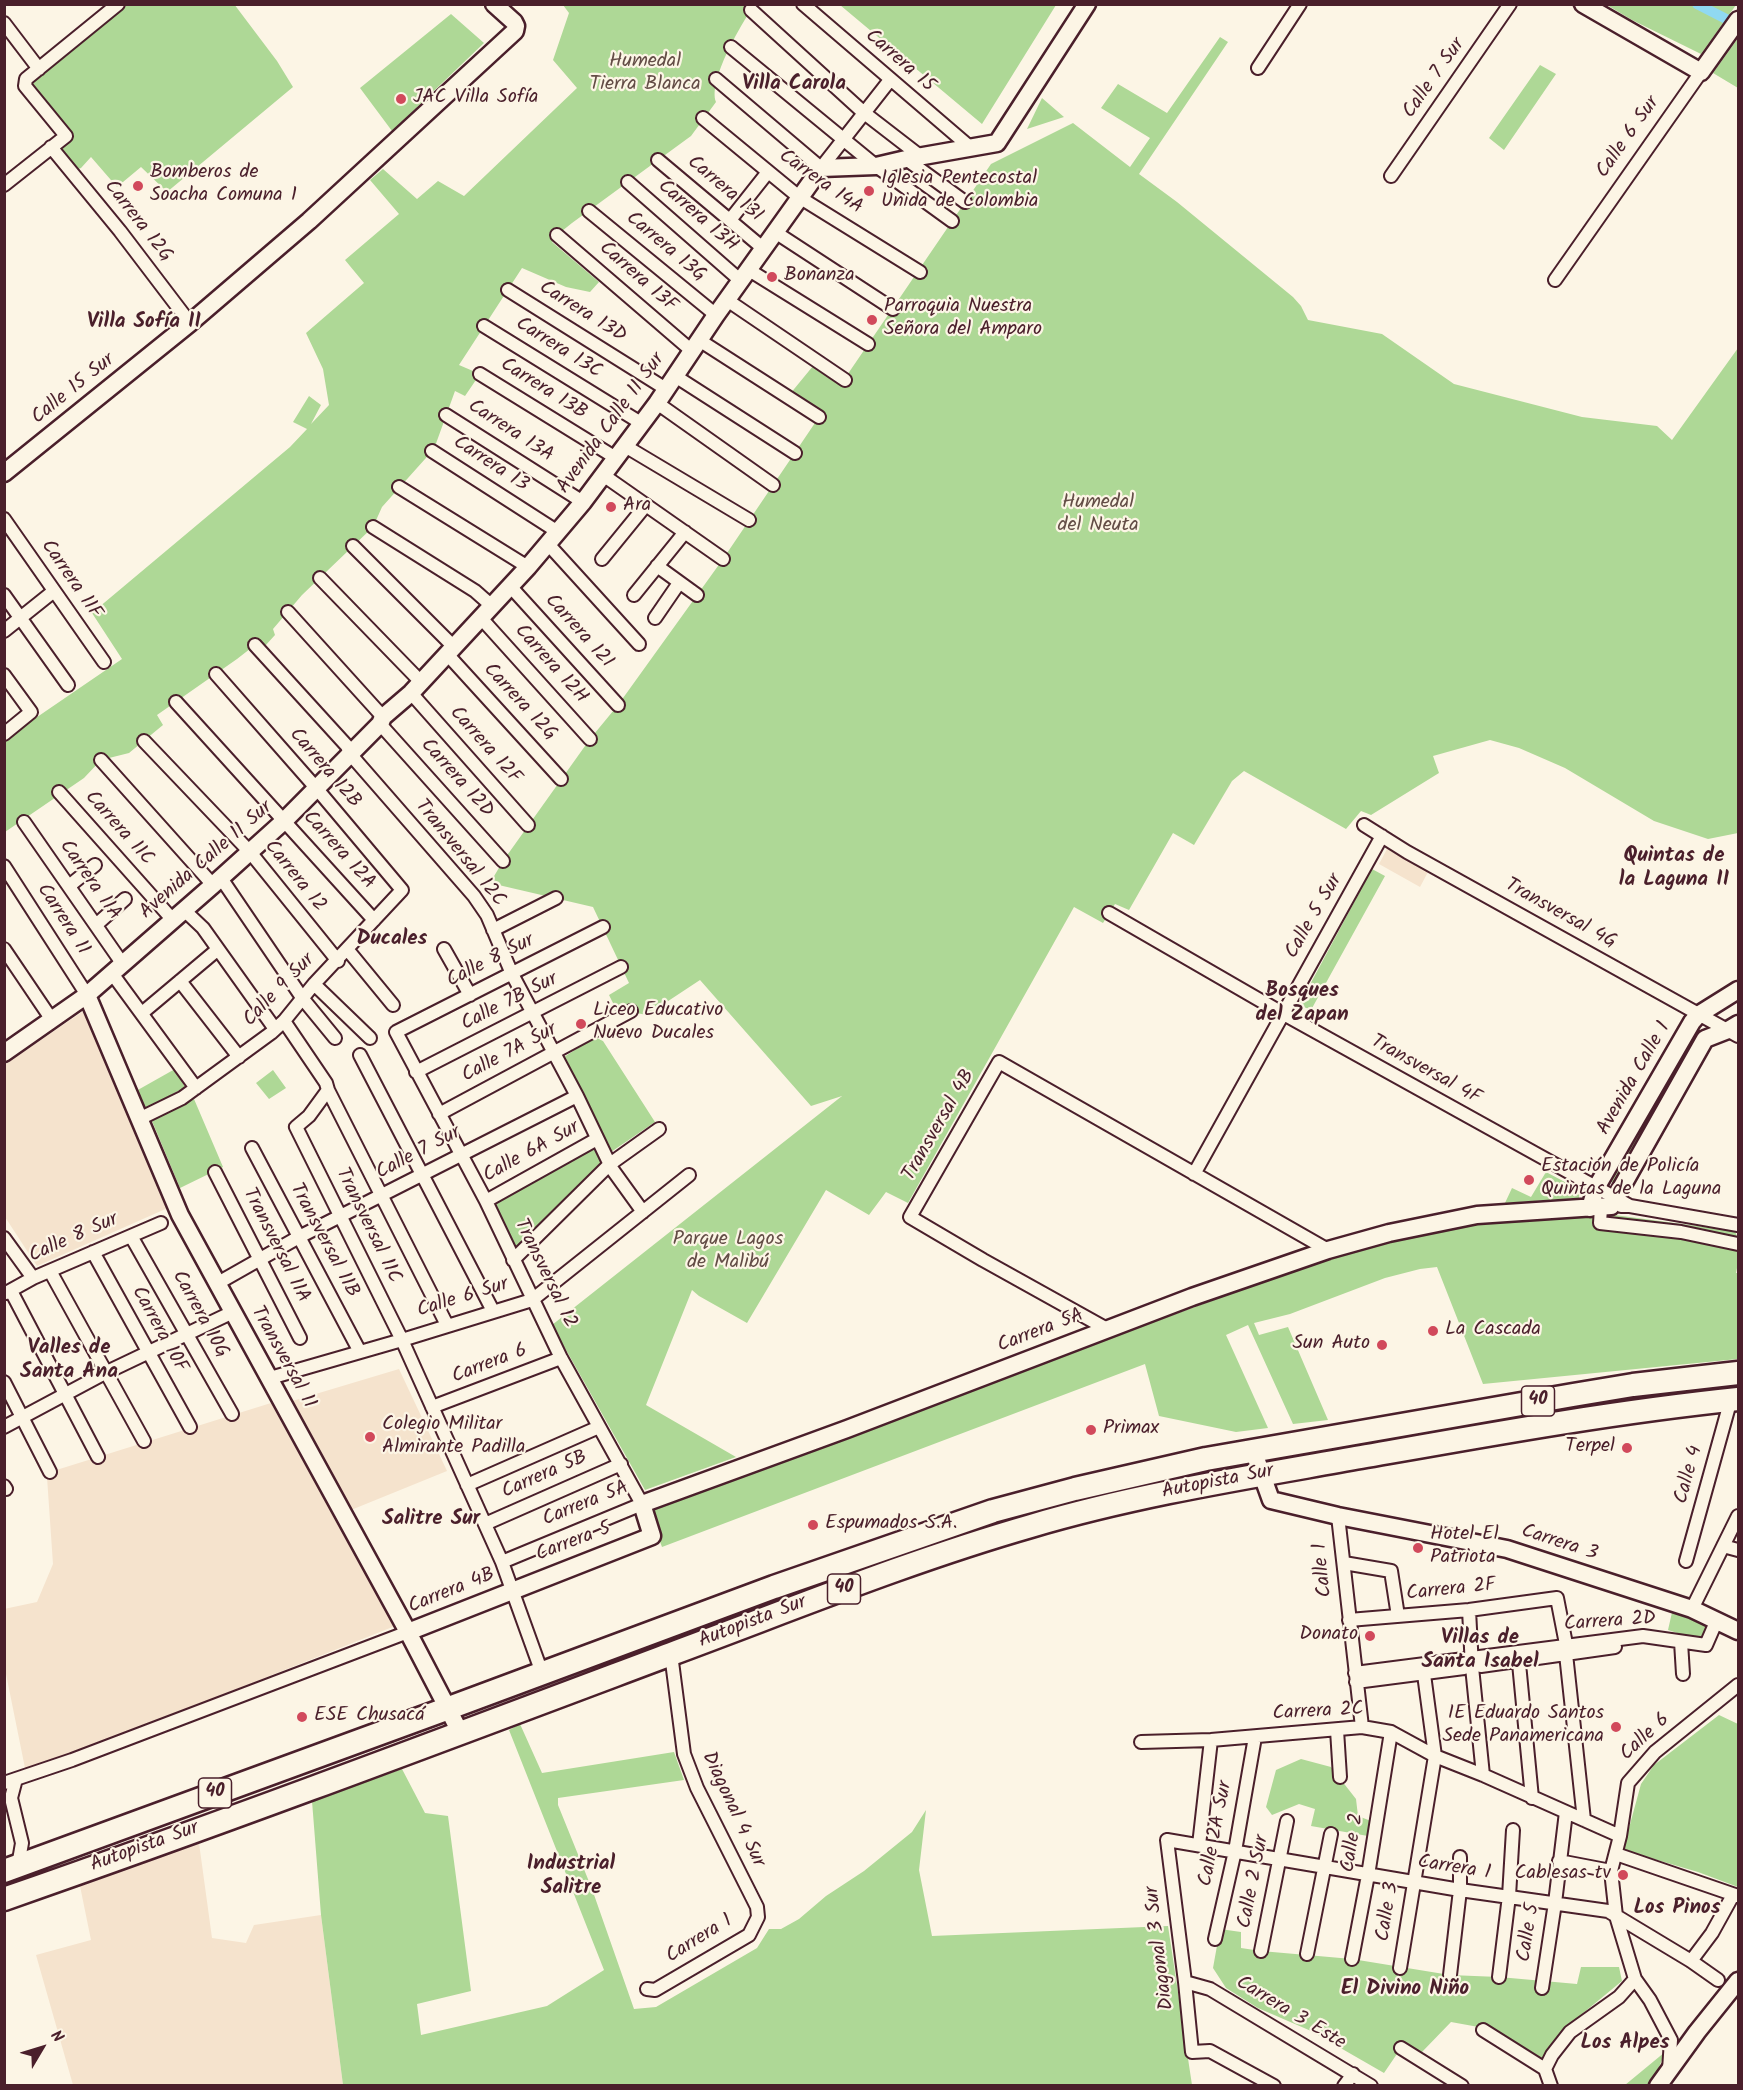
<!DOCTYPE html>
<meta charset="utf-8">
<style>
body{margin:0}
#map{position:relative;width:1743px;height:2090px;overflow:hidden;background:#fcf5e5;font-family:Kalam,sans-serif}
canvas{display:block}
.frame{position:absolute;inset:0;border:6px solid #4a1f2b;pointer-events:none}
.north{position:absolute;left:12px;top:2018px;width:60px;height:60px;-webkit-text-stroke:4px #fcf5e5;paint-order:stroke;rotate:52deg;font-size:16px;font-weight:700;line-height:24px;text-align:center;color:#4a1f2b}
.north::after{content:'';display:block;margin:auto;width:21px;height:27px;background:#4a1f2b;clip-path:polygon(50% 0,100% 100%,50% 72%,0 100%)}
</style>
<div id="map">
<canvas width="1743" height="2090"></canvas>
<div class="frame"></div>
<div class="north">N</div>
</div>
<script>
const ctx = document.querySelector('canvas').getContext('2d');
ctx.lineJoin = 'round';
function fillPath(path, color) {
  ctx.fillStyle = color;
  ctx.fill(path, 'evenodd');
}
function strokePath(path, color, width, dash) {
  ctx.strokeStyle = color;
  ctx.lineWidth = width;
  ctx.lineCap = dash ? 'butt' : 'round';
  ctx.setLineDash(dash || []);
  ctx.stroke(path);
}
function write(font, color, halo, rows, align = 'center') {
  ctx.font = font + ' Kalam,sans-serif';
  ctx.lineWidth = 4.5;
  ctx.setLineDash([]);
  ctx.textBaseline = 'middle';
  ctx.strokeStyle = halo;
  ctx.fillStyle = color;
  for (const [text, x, y, turn = 0] of rows) {
    ctx.save();
    ctx.translate(x, y);
    ctx.rotate((+turn || 0) * Math.PI / 180);
    ctx.textAlign = isNaN(turn) ? turn : align;
    if (halo) ctx.strokeText(text, 0, 0);
    ctx.fillText(text, 0, 0);
    ctx.restore();
  }
}
const built = new Path2D(`
 M1387,849l41,23 -8,15 -41,-23z
 M85,1010l85,197 -133,59 -32,-49 -1,-152z
 M399,1369l48,102 -96,39 -62,-108z
 M271,1403l124,223 -369,147 -21,-104 -1,-60 33,-7 16,-38 -6,-87 3,-5z
 M199,1843l13,95 34,5 8,-18 67,-10 22,170h-270l-37,-130 55,-15 -11,-54z`);
const green = new Path2D(`
 M234,4l43,57 16,26 -126,105 -26,-25 -24,20 -26,-30 -10,11 -8,3 -22,-24 14,-11 -39,-57 95,-74z
 M563,5h191c-13,20 -46,75 -38,97l-25,34 -119,87 -15,12 -5,7 47,40 -9,10 -24,-5 -44,-19 -63,97 21,9 -15,22 -10,-5 -21,58 -52,58 -9,20 -71,68 -29,34 2,6 -10,11 -10,-1 -18,14 -80,56 6,10 -34,28 -28,7 -17,18 -79,54v-93l117,-80 -30,-46 198,-166 17,-18 -14,-7 16,-26 12,9 -10,19 18,-19 -6,-36 -17,-36 58,-50 -19,-23 54,-46 -29,-34 13,-11 34,30 21,-18 26,15 113,-108 -24,-28 16,-47z
 M840,5h216l-74,119z
 M1607,5h-1h130l-35,49 -69,-34z
 M451,14l33,29 -92,88 -32,-43z
 M1220,37l8,5 -89,132 38,28 116,95 8,9 7,14 74,14 72,50 128,33 75,9 15,14 66,-92v485l-30,6 -54,-18 -89,-53 -46,-20 -29,-8 -57,16 6,17 -68,42 -10,-4 -15,18 -102,-58 -12,10 -38,64 -21,-12 -44,77 -14,-6 -12,19 -29,-16 -166,296 -22,-11 -17,23 -43,-25 -79,133 -48,-27 -7,-6 -46,115 90,52 -91,33 -93,-165 290,-229 -31,10 -111,-126 -53,35 -31,-6 -7,-14 20,-12 -36,-76 -103,-24 13,-22 87,-122 28,-34 105,-146 96,-142 -29,-23 23,-28 28,18 150,-220 82,-41 57,44 20,-29 -49,-30 17,-24 49,29z
 M1738,38v50l-25,-15z
 M1540,65l16,9 -52,76 -15,-12z
 M1042,98l22,19 -37,12z
 M1372,869l13,7 -74,134 -12,-5z
 M1696,1028l6,5 -86,152 -7,-5z
 M595,1037l8,4 52,81 -44,30 -47,-95z
 M175,1069l10,18 -41,23 -8,-19z
 M273,1070l13,18 -17,11 -13,-16z
 M194,1099l29,68 -43,21 -28,-67z
 M594,1148l8,18 -87,85 -21,-48z
 M1546,1172l34,18 -1,8 -74,5 7,-15 19,9z
 M1592,1212l143,19c6,13 4,29 1,42h2v86l-255,25 -46,-117 -17,2 -35,9 -95,36 -36,9 5,12 29,-8 40,93 -35,4 -45,-99 -22,10 42,93 -32,4 -77,-16 -14,-52 -483,183 -14,-37 451,-168 227,-83 123,-33z
 M1673,1608l36,15 -7,18 -34,-11z
 M1719,1715l19,9v163l-40,-15 -75,-22 18,-66 13,-19z
 M520,1724l22,49 132,-21 10,28 -126,18v7l34,84 42,120 22,-2 101,-59 12,-19h12l18,-10 27,-23 38,-25 48,-39 14,-22 -7,60 13,66 236,-10 24,159h-849l-22,-170 -9,-114 90,-32 23,44 23,3 23,175 -54,13 4,31 126,-29 57,-36 -95,-240z
 M1301,1759l30,8 25,32 2,17 13,5 -3,15 -57,-10 4,-17 -16,-5 -27,11 -6,-8 10,-37z
 M1220,1929l21,3v16l20,3 91,8 98,16 49,2 78,7 4,-17h38l3,14 -57,47 -24,34 -57,-34 -33,-6 -29,30 -21,-4 -17,25 -73,-42 -53,-23 -32,-20 -13,-20z
 M1665,2052l-13,33h-27z`);
const canal = new Path2D(`
 M1697,4l41,21`);
const street = new Path2D(`
 M803,4l168,144
 M751,10l112,102 57,44
 M4,23l35,46
 M731,47l145,119 76,55
 M1258,68l42,-64
 M716,79l105,89 69,-88
 M703,118l96,79 121,75
 M51,147l69,84 70,92
 M906,159l59,43
 M658,160l106,89
 M1391,176l119,-172
 M628,182l113,99
 M4,185l62,-49 -41,-50 1,-7 92,-75
 M589,211l127,104
 M730,220l38,-48
 M775,232l118,77
 M557,235l135,116
 M749,270l119,74
 M1555,280l146,-208
 M508,290l158,99
 M727,300l118,80
 M484,326l157,97
 M699,340l120,77
 M480,374l136,84
 M675,376l120,77
 M657,403l116,82
 M446,415l137,87
 M625,446l124,74
 M432,451l126,81
 M603,475l120,84
 M399,487l129,80
 M4,519l100,143
 M373,527l102,64 17,15
 M548,544l91,100
 M353,546l101,101
 M602,559l44,-54
 M657,566l40,29
 M320,578l101,104
 M510,586l108,119
 M4,595l64,90
 M634,595l51,-63
 M288,612l95,105
 M481,618l109,121
 M655,618l24,-35
 M4,631l50,-40
 M255,645l92,101 4,9 123,141 13,19 25,59 65,122 35,73 31,43
 M447,654l114,125
 M4,675l27,37 -27,22
 M411,693l117,132
 M176,702l198,218
 M380,724l123,137
 M144,741l106,111 88,109
 M101,760l112,125
 M59,792l113,127
 M24,822l98,141
 M1364,825l43,27 331,184
 M4,866l83,129
 M221,878l82,121 32,39
 M69,886l26,-21
 M184,910l19,18 72,101
 M1109,913l173,100 348,193
 M96,925l29,-26
 M493,930l63,-32
 M4,949l48,71
 M347,949l46,56
 M444,949l26,46
 M111,972l85,116
 M180,981l59,76
 M314,984l56,54
 M142,1013l75,-63
 M284,1021l42,62 2,7 119,235
 M360,1055l133,256
 M416,1072l205,-105
 M328,1090l-19,26 -13,11 106,213 100,222 40,111
 M439,1114l192,-103
 M139,1119l43,-21 89,-65 13,-12 30,-37 88,-94 -85,-101 -101,-115
 M252,1148l108,204
 M215,1172l85,166
 M1194,1174l188,-338
 M486,1201l111,-62
 M1621,1206h9l108,19
 M1601,1208l-1,15 81,9 57,12
 M131,1236l101,178
 M4,1238l29,40
 M93,1252l97,175
 M513,1260l97,-96 49,-35
 M50,1271l94,170
 M218,1283l81,-46 278,-141
 M11,1291l87,166
 M6,1293l27,-15 128,-55
 M1107,1329l-124,-69 -73,-43 89,-155 329,188
 M270,1378l132,-38 130,-40 157,-125
 M4,1382l46,90
 M432,1407l129,-49
 M4,1427l101,-54 128,-61
 M467,1485l132,-58
 M4,1486l2,3
 M1338,1516l24,211
 M485,1524l136,-60
 M1723,1546l15,4
 M1686,1561l45,-162
 M502,1562l140,-58 -81,-146 -75,-157 -90,-169 207,-105
 M1344,1563l47,8 7,45
 M1692,1609l46,-93
 M1469,1610l3,57 11,108
 M1349,1620l120,-10 88,-12 9,46v10l18,166
 M1681,1642l2,32
 M1518,1653l14,145
 M1481,1666l134,-19
 M1355,1673l288,-37 63,9 10,-23
 M1356,1682l108,-14
 M1337,1730l3,47
 M1141,1742l70,-2 151,-13 29,5 44,24 48,19 137,61
 M16,1779l-5,19 11,45 -4,23
 M4,1783l68,-23 336,-128
 M1199,1845l12,-105
 M1616,1854l122,42
 M1559,1861l52,10
 M1215,1939l20,-88 20,-114
 M1261,1951l26,-130
 M1307,1954l24,-120
 M1352,1959l16,-84 23,-143
 M1691,1961l21,-28 21,-38
 M1400,1968l35,-212 -12,-89
 M1450,1975l10,-85v-33
 M1499,1977l10,-81 4,-66
 M1185,1982l25,7 161,97
 M1542,1988l13,-85 11,-91
 M647,1989l8,1 94,-55 9,-18 -1,-10 -60,-119 -13,-34 -13,-100
 M1483,2030l62,39
 M1401,2048l61,38
 M1669,2070l2,-30 -21,-40 -15,-21 -19,-63 -5,-45 9,-35 8,-53 27,-31 83,-67
 M1274,2086l-64,-35 -18,1 -7,-70 -18,-142 293,50 148,21 83,50 27,19
 M1344,2086l9,-12
 M1551,2086l-6,-17 7,-14 18,-23 49,-35 16,-18`);
const secondary = new Path2D(`
 M1583,4l118,68 37,-52
 M4,473l186,-150 119,-102 206,-190 1,-5 -2,-4 -20,-18
 M87,995l93,220 228,417 52,100
 M4,1053l83,-58 126,-110 71,-64 96,-97 3,-7 28,-24 117,-126 55,-65 74,-99 59,-88 105,-147 55,-2 30,-7 91,-16 90,-139
 M1590,1208l6,-20 96,-166 6,-7 40,-25
 M1253,1450l18,50 67,16 169,33 185,60 46,22
 M408,1632l244,-96 -10,-32 205,-75 345,-132 136,-47 61,-17 88,-18 134,-9 94,-167 23,-9 10,-6
 M1658,2086l39,-54 41,-51`);
const highway = new Path2D(`
 M4,1871l445,-163 325,-121 219,-76 82,-22 131,-30 367,-64 60,-10 105,-12
 M4,1899c224,-78 446,-162 667,-245 119,-44 238,-93 360,-128 108,-32 219,-49 330,-69 125,-22 251,-45 377,-58`);
const markers = [
 [401,99,6,"#d1495b"],
 [138,186,6,"#d1495b"],
 [869,191,6,"#d1495b"],
 [772,277,6,"#d1495b"],
 [872,320,6,"#d1495b"],
 [611,507,6,"#d1495b"],
 [581,1024,6,"#d1495b"],
 [1529,1180,6,"#d1495b"],
 [1433,1331,6,"#d1495b"],
 [1382,1345,6,"#d1495b"],
 [1091,1430,6,"#d1495b"],
 [370,1437,6,"#d1495b"],
 [1627,1448,6,"#d1495b"],
 [813,1525,6,"#d1495b"],
 [1418,1548,6,"#d1495b"],
 [1370,1636,6,"#d1495b"],
 [302,1717,6,"#d1495b"],
 [1616,1727,6,"#d1495b"],
 [1623,1875,6,"#d1495b"]
];
const shields = [
 [1538,1401,33],
 [844,1589,33],
 [215,1793,33]
];
const shieldNames = [
 ["40",1538,1401],
 ["40",844,1589],
 ["40",215,1793]
];
const streetNames = [
 ["Carrera 15",899,62,41],
 ["Calle 7 Sur",1435,79,-55],
 ["Calle 6 Sur",1629,138,-55],
 ["Carrera 14A",820,183,35],
 ["Carrera 13I",724,190,40],
 ["Carrera 13H",697,217,41],
 ["Carrera 12G",137,222,52],
 ["Carrera 13G",665,248,40],
 ["Carrera 13F",637,278,41],
 ["Carrera 13D",582,313,32],
 ["Carrera 13C",558,349,32],
 ["Calle 15 Sur",74,390,-39],
 ["Carrera 13B",543,390,32],
 ["Avenida Calle 11 Sur",612,424,-54],
 ["Carrera 13A",510,432,33],
 ["Carrera 13",490,465,33],
 ["Carrera 11F",70,580,55],
 ["Carrera 12I",578,632,48],
 ["Carrera 12H",550,665,48],
 ["Carrera 12G",519,703,47],
 ["Carrera 12F",484,746,48],
 ["Carrera 12B",324,769,49],
 ["Carrera 12D",456,779,48],
 ["Carrera 11C",118,829,48],
 ["Carrera 12A",338,851,48],
 ["Transversal 12C",459,854,51],
 ["Avenida Calle 11 Sur",207,861,-41],
 ["Carrera 12",294,877,51],
 ["Carrera 11A",89,881,55],
 ["Transversal 4G",1560,915,29],
 ["Calle 5 Sur",1315,917,-60],
 ["Carrera 11",62,920,57],
 ["Calle 8 Sur",491,962,-27],
 ["Calle 9 Sur",280,991,-46],
 ["Calle 7B Sur",510,1003,-27],
 ["Calle 7A Sur",510,1054,-28],
 ["Transversal 4F",1425,1071,29],
 ["Avenida Calle 1",1635,1079,-60],
 ["Transversal 4B",940,1126,-60],
 ["Calle 6A Sur",532,1153,-29],
 ["Calle 7 Sur",419,1154,-28],
 ["Transversal 11C",367,1226,64],
 ["Calle 8 Sur",74,1239,-24],
 ["Transversal 11B",323,1241,62],
 ["Transversal 11A",275,1246,63],
 ["Transversal 12",544,1274,64],
 ["Calle 6 Sur",463,1299,-17],
 ["Carrera 10G",199,1315,61],
 ["Carrera 10F",158,1330,61],
 ["Carrera 5A",1041,1332,-21],
 ["Transversal 11",282,1358,61],
 ["Carrera 6",490,1365,-21],
 ["Calle 4",1690,1475,-75],
 ["Carrera 5B",545,1476,-24],
 ["Autopista Sur",1218,1483,-11],
 ["Carrera 5A",586,1505,-22],
 ["Carrera 5",574,1543,-21],
 ["Carrera 3",1559,1544,18],
 ["Calle 1",1324,1570,-96],
 ["Carrera 2F",1451,1591,-6],
 ["Carrera 4B",452,1592,-22],
 ["Autopista Sur",753,1623,-21],
 ["Carrera 2D",1610,1623,-4],
 ["Carrera 2C",1318,1713,-3],
 ["Calle 6",1646,1738,-43],
 ["Diagonal 4 Sur",732,1810,65],
 ["Calle 2A Sur",1217,1834,-79],
 ["Calle 2",1354,1843,-81],
 ["Autopista Sur",145,1848,-20],
 ["Carrera 1",1454,1869,9],
 ["Calle 2 Sur",1255,1882,-79],
 ["Calle 3",1389,1912,-81],
 ["Calle 5",1530,1933,-81],
 ["Carrera 1",700,1940,-32],
 ["Diagonal 3 Sur",1161,1948,-97],
 ["Carrera 3 Este",1290,2014,31]
];
const parkNames = [
 ["Humedal",645,63],
 ["Tierra Blanca",645,86],
 ["Humedal",1098,504],
 ["del Neuta",1098,527],
 ["Parque Lagos",728,1241],
 ["de Malibú",728,1264]
];
const poiNames = [
 ["JAC Villa Sofía",413,99],
 ["Bomberos de",150,174],
 ["Soacha Comuna 1",150,197],
 ["Iglesia Pentecostal",881,180],
 ["Unida de Colombia",881,203],
 ["Bonanza",784,277],
 ["Parroquia Nuestra",884,308],
 ["Señora del Amparo",884,331],
 ["Ara",623,507],
 ["Liceo Educativo",593,1012],
 ["Nuevo Ducales",593,1035],
 ["Estación de Policía",1541,1168],
 ["Quintas de la Laguna",1541,1191],
 ["La Cascada",1445,1331],
 ["Sun Auto",1370,1345,"right"],
 ["Colegio Militar",382,1426],
 ["Almirante Padilla",382,1449],
 ["Primax",1103,1430],
 ["Terpel",1615,1448,"right"],
 ["Espumados S.A.",825,1525],
 ["Hotel El",1430,1536],
 ["Patriota",1430,1559],
 ["Donato",1358,1636,"right"],
 ["IE Eduardo Santos",1604,1715,"right"],
 ["Sede Panamericana",1604,1738,"right"],
 ["ESE Chusacá",314,1717],
 ["Cablesas tv",1611,1875,"right"]
];
const neighbourhoodNames = [
 ["Villa Carola",794,85],
 ["Villa Sofía II",144,323],
 ["Quintas de",1674,857],
 ["la Laguna II",1674,881],
 ["Ducales",392,940],
 ["Bosques",1302,992],
 ["del Zapan",1302,1016],
 ["Valles de",69,1349],
 ["Santa Ana",69,1373],
 ["Salitre Sur",431,1520],
 ["Villas de",1480,1639],
 ["Santa Isabel",1480,1663],
 ["Industrial",571,1865],
 ["Salitre",571,1889],
 ["Los Pinos",1677,1909],
 ["El Divino Niño",1405,1990],
 ["Los Alpes",1625,2044]
];
fillPath(built, '#f5e3cd');
fillPath(green, '#aed896');
strokePath(canal, '#90d9f2', 10);
strokePath(street, '#4a1f2b', 16);
strokePath(secondary, '#4a1f2b', 21);
strokePath(highway, '#4a1f2b', 27);
strokePath(street, '#fcf5e5', 12);
strokePath(secondary, '#fcf5e5', 16);
strokePath(highway, '#fcf5e5', 22);
for (const [x, y, r, color] of markers) {
  const dot = new Path2D();
  dot.arc(x, y, r, 0, 2 * Math.PI);
  ctx.fillStyle = color;
  ctx.fill(dot);
  strokePath(dot, '#fcf5e5', 2);
}
for (const [x, y, w] of shields) {
  const box = new Path2D();
  box.roundRect(x - w / 2, y - 15, w, 30, 4.5);
  ctx.fillStyle = '#fcf5e5';
  ctx.fill(box);
  strokePath(box, '#4a1f2b', 1.5);
}
write('bold 18px', '#4a1f2b', null, shieldNames);
write('20px', '#4a1f2b', '#fcf5e5', streetNames);
write('20px', '#634d46', '#fcf5e5', parkNames);
write('20px', '#4a1f2b', '#fcf5e5', poiNames, 'left');
write('bold 21px', '#4a1f2b', '#fcf5e5', neighbourhoodNames);
</script>
